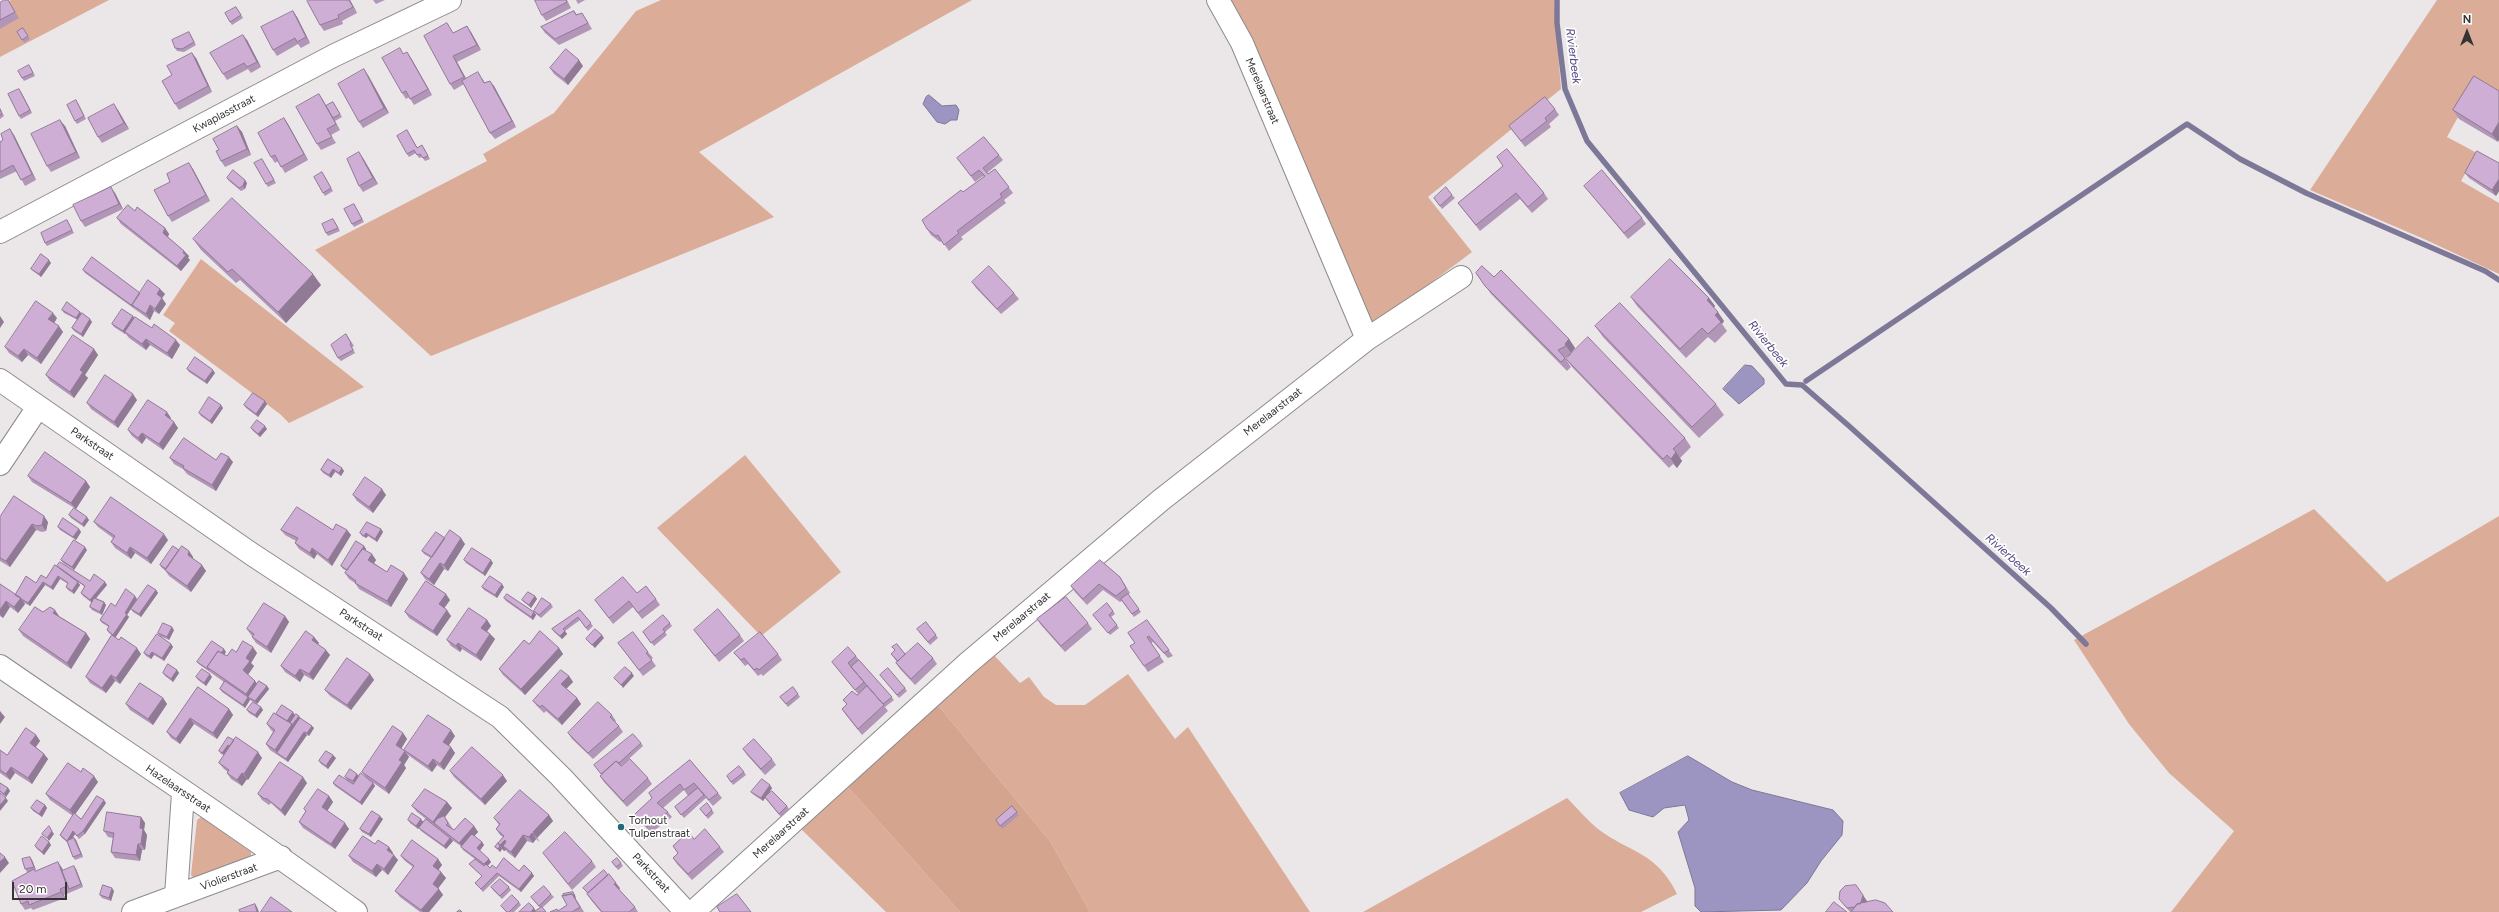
<!DOCTYPE html>
<style>
body{margin:0}
#map{position:relative;width:2499px;height:912px;overflow:hidden;background:#ebe6e8;font-family:Figtree,sans-serif}
canvas{display:block}
.north{position:absolute;left:2447px;top:12px;width:40px;height:40px;-webkit-text-stroke:3px #fff;paint-order:stroke;rotate:0deg;font-size:11px;font-weight:700;line-height:16px;text-align:center;color:#353334}
.north::after{content:'';display:block;margin:auto;width:14px;height:18px;background:#353334;clip-path:polygon(50% 0,100% 100%,50% 72%,0 100%)}
.scale{position:absolute;left:12px;top:882px;width:55px;height:18px;box-sizing:border-box;border:2px solid #353334;border-top:0;padding-left:5px;font-size:12px;line-height:14px;white-space:nowrap;color:#353334;-webkit-text-stroke:3px #fff;paint-order:stroke}
</style>
<div id="map">
<canvas width="2499" height="912"></canvas>
<div class="north">N</div>
<div class="scale">20 m</div>
</div>
<script>
const ctx = document.querySelector('canvas').getContext('2d');
ctx.lineJoin = 'round';
function fillPath(path, color) {
  ctx.fillStyle = color;
  ctx.fill(path, 'evenodd');
}
function strokePath(path, color, width, dash) {
  ctx.strokeStyle = color;
  ctx.lineWidth = width;
  ctx.lineCap = dash ? 'butt' : 'round';
  ctx.setLineDash(dash || []);
  ctx.stroke(path);
}
function write(font, color, halo, rows, align = 'center') {
  ctx.font = font + ' Figtree,sans-serif';
  ctx.lineWidth = 3.5;
  ctx.setLineDash([]);
  ctx.textBaseline = 'middle';
  ctx.strokeStyle = halo;
  ctx.fillStyle = color;
  for (const [text, x, y, turn = 0] of rows) {
    ctx.save();
    ctx.translate(x, y);
    ctx.rotate((+turn || 0) * Math.PI / 180);
    ctx.textAlign = isNaN(turn) ? turn : align;
    if (halo) ctx.strokeText(text, 0, 0);
    ctx.fillText(text, 0, 0);
    ctx.restore();
  }
}
const green = new Path2D(`
 M11,0h98l-109,57v-50z
 M661,0h311l-273,152 75,65 -343,139 -116,-106 172,-89 -4,-7 71,-41 82,-102z
 M1225,0h329l7,89 -133,108 44,55 -100,75z
 M2437,0h62v91l-20,-12 -32,58 30,16 -16,28 38,22v71l-75,-35 -114,-49z
 M201,259l163,128 -75,36 -9,-9 -111,-83 6,-8 -12,-8z
 M745,455l96,117 -80,64 -104,-108z
 M2314,509l73,73 112,-66v396h-328l63,-81 -65,-58 -40,-49 -55,-84z
 M994,655l26,28 9,-6 15,20 12,8h29l43,-31 47,65 13,-12 122,185h-220l-40,-71 -113,-137z
 M847,786l113,126h-74l-87,-85z
 M1567,798c10,10 20,22 31,31 32,24 59,23 79,65l-36,18h-278z
 M201,817l50,35v4l-57,22 -3,-3 6,-55z`);
const forest = new Path2D(`
 M937,704l113,137 40,71h-130l-113,-126z`);
const water = new Path2D(`
 M929,95l13,11 14,-1 3,5 -2,10h-6l-6,4 -8,-2 -14,-18 3,-7z
 M1745,365l7,1 12,13v5l-25,20 -16,-15z
 M1688,756l44,26 20,8 81,20 10,11 -1,14 -21,26 -14,22 -26,27 -80,2 -6,-6v-18l-17,-56 11,-12 -4,-15 -21,3 -11,9 -24,-7 -9,-17z`);
const stream = new Path2D(`
 M1557,0v23l8,66 22,52 199,243 16,1 47,41 202,182 35,36
 M1806,381l381,-257 53,35 66,34 179,78 14,9`);
const minor = new Path2D(`
 M0,232l333,-176 117,-56
 M1367,339l94,-62
 M0,380l253,175 247,162 61,60 125,135
 M0,464l38,-57
 M0,666c119,82 240,161 356,246
 M176,896l7,-103
 M133,912l148,-55
 M693,912l275,-249 193,-163 206,-161 -125,-296 -24,-43`);
const wall = new Path2D(`
 M8,0l11,18 -19,11v-26z
 M350,0l7,13 -15,8 1,3 -19,7 -4,-6z
 M373,0h12l-9,4z
 M567,0l4,8 -25,13 -4,-6z
 M576,0h9l-7,4z
 M238,10l5,8 -11,7 -2,-3z
 M293,11l4,6 13,26 -9,5 -3,-4 -21,12 -4,-6z
 M574,11l3,4 9,4 6,10 -33,16 -14,-12 -4,-6z
 M25,31l5,8 -6,4 -7,-11z
 M189,32l7,13 -12,7 -7,-1 -2,-3z
 M454,32h17l10,18 -24,12 9,17 16,-1 3,5 9,3 22,41 -21,12 -5,-6 -26,-49 -10,6 -4,-6z
 M247,40l14,27 -10,6 -3,-4 -21,11 -4,-6z
 M404,53l7,5 21,37 -18,10 -5,-8 -3,2 -4,-6z
 M196,58l16,34 -33,18 -4,-6 -3,-29z
 M583,66l-15,19 -14,-11 -4,-6z
 M31,68l4,8 -11,5 -2,-3z
 M368,75l21,38 -26,15 -4,-6z
 M2474,76l24,66 -39,-23 -6,-9z
 M21,92l11,21 -11,6 -2,-3z
 M319,94l7,12 7,-4 9,15 -7,4 -1,-1 6,10 -9,5 5,8 -15,7 -4,-6z
 M78,103l8,16 -9,5 -2,-3z
 M0,108l4,8 -4,3z
 M1555,109l4,6 -10,9 2,3 -26,20 -16,-21z
 M118,110l11,19 -27,14 -4,-6z
 M284,118l4,6 20,36 -23,13 -7,-12 -3,2 -4,-6z
 M65,126l15,32 -29,14 -4,-6z
 M237,126l5,6 9,23 -26,12 -4,-6 -2,-11z
 M407,130l10,17 7,1 6,11 -5,2 -3,-4 -3,1 -3,-5 -7,4 -2,-3z
 M14,135l22,45 -11,6 -8,-15 -17,8v-37z
 M999,155l4,5 -16,13 1,1 7,-5 18,24 -9,7 2,3 -45,34 2,2 -14,12 -7,-10 -2,1 -9,-7 -4,-6 36,-37 21,-15 -1,-1 -8,6 -18,-24z
 M363,158l15,26 -15,8 -4,-6z
 M262,159l14,24 -8,4 -2,-3z
 M2499,163v28l-3,5 -27,-18 -4,-5z
 M1503,166l41,27 4,6 -16,14 -12,-14 -40,32 -22,-28z
 M193,169l17,32 -38,21 -4,-6 2,-34z
 M324,175l9,16 -8,5 -2,-3z
 M227,178l20,5 -2,6 -4,2 -12,-10z
 M1584,186l58,32 4,6 -18,15 -39,-47z
 M115,193l8,16 -38,18 -4,-6z
 M1452,195l3,3 -13,11 -8,-11z
 M354,204l10,18 -10,5 -2,-3z
 M135,211l30,17 4,6 -1,3 16,14 5,5 -1,2 2,2 -9,11 -60,-47 -4,-6z
 M67,220l7,13 -27,13 -2,-3z
 M335,222l5,9 -12,5 -2,-3z
 M193,239l128,46 -35,38 -46,-43 -4,3 -35,-33z
 M51,263l-10,14 -8,-6 -2,-2z
 M83,270l57,23 20,-4 5,5 -3,4 4,6 -7,10 -5,-3 -4,9 -14,-10 -51,-37z
 M1476,273l18,4 75,62 6,9 -4,5v1l114,84 6,9 -11,11 2,3 -5,7 -4,-4 -4,4 -96,-100 -7,-9 3,-3 -4,2 6,9 -4,4 -76,-77z
 M972,282l42,11 5,6 -18,15 -25,-26z
 M1631,297l78,1 6,8 -1,2 10,13 -2,3 5,7 -12,12 -7,-6 -22,21 -49,-52z
 M62,310l18,2 2,2 10,8 -9,15 -9,-6 -2,-3 6,-8 -14,-7z
 M133,316l1,2 46,27 -8,14 -22,-14 -4,5 -17,-12 -4,-5v1l-11,-7 -2,-3z
 M57,318l-3,5 9,9 -22,32 -13,-9 -6,7 -13,-9 -4,-6z
 M1595,326l121,78 8,11 -25,23 -96,-101z
 M346,334l8,12 -2,1 3,6 -14,8 -3,-3z
 M94,349l4,6 -13,20 3,3 -14,20 -24,-17 -4,-6z
 M187,369l28,4 -8,11 -18,-12z
 M137,400l-19,28 -27,-19 -4,-6z
 M267,404l-9,13 -12,-9 -2,-3z
 M223,408l-11,16 -11,-8 -2,-3z
 M171,418l-1,1 4,3 4,6 -15,22 -17,-12 -4,6 -10,-8 -4,-6z
 M251,428l16,1 -7,8 -7,-6z
 M170,458l46,2 17,2 -17,29 -29,-17 -4,-5 -9,-5z
 M328,459l16,12 -3,5 -6,-4 -4,6 -8,-5 -2,-3z
 M28,476l58,5 4,6 -14,22 -44,-27z
 M353,495h33l-13,18 -16,-12z
 M69,515l20,5 -5,7 -13,-9z
 M0,517l48,5 -2,9 -4,1 -6,-2 -26,37 -10,-6z
 M94,522l74,18 -17,24 -16,-11 -4,6 -16,-11 -4,-6 2,-4 -15,-11z
 M58,527l21,2 2,3 -5,8 -16,-10z
 M381,529l2,3 -6,10 -9,-6 -2,2 -4,-2 -2,-3z
 M281,530h66l4,5 -19,31 -15,-12 -3,5 -15,-10 -4,-6 1,-2 -11,-6z
 M445,538l20,6 -17,27 -4,-2 -10,16 -9,-6 -4,-6 10,-15 -7,-4 -2,-3z
 M364,546l2,3 -1,2 11,9 -2,3 13,9 21,7 -17,28 -32,-18 -4,-6 -6,-4 -4,-6 2,-2 -4,-2 -2,-3z
 M87,550l-13,20 -11,-7 -2,-3z
 M179,550l10,1 4,6v2l13,12 -15,21 -22,-16 -4,-6 -3,-2 -2,-3z
 M464,560l29,3 -8,13 -19,-13z
 M1100,560l24,23 6,10 -2,2 13,17 -7,5 -12,-16 -2,1 -17,-12 -16,15 -12,-13 -4,-6z
 M57,566l33,15 17,4 -11,13 8,4 2,3 -4,10 -10,-5 -2,-3 2,-4 -9,-7 -2,-3 4,-6 -12,-9 5,4 2,3 -6,9 -6,-4 -2,-3 2,-3 -8,-5 -7,11 -8,-5 -15,21 -7,-4 2,2 -7,9 -8,-6 -7,11 -3,-2v-32l15,11 31,-17 13,-10z
 M482,587h22l-7,11 -13,-8z
 M156,590l2,3 -17,24 -8,-5 -2,-3z
 M637,593l19,6 4,6 -18,14 -9,-12 -20,17 -18,-24z
 M535,596l2,3 -6,9 -6,-5 -3,-3z
 M504,598l30,14 2,3 -3,5 -27,-19z
 M137,599l-10,16 2,2 -14,21 26,16 -21,30 -5,-3 -9,12 -16,-10 -4,-6 26,-42 -3,-2 -2,-3 2,-3 -7,-4 -2,-3 15,-14z
 M450,600l-6,8 7,8 -14,20 -28,-18 -4,-6z
 M551,604l2,3 -12,11 -5,-4 -2,-3z
 M580,610l13,16 -5,5 -8,-11 -15,11 2,3 -5,5 -8,-7 -2,-3z
 M1113,611l2,3 -4,3 8,11 -9,7 -17,-20z
 M43,612l16,4 27,17 4,6 -19,30 -48,-33 -4,-6z
 M285,616l4,6 -18,31 -15,-10 -4,-6 1,-1 -2,-1 -4,-6z
 M1037,619l51,4 4,6 -27,23 -24,-27z
 M487,620l4,6 -4,5 8,8 -14,22 -19,-12 -2,3 -9,-6 -4,-6z
 M1147,620l26,36 -5,2 -15,-16 -2,1 13,19 -16,10 -18,-26 5,-3z
 M926,622l12,16 -8,7 -11,-13z
 M670,623l2,3 -7,6 2,3 -13,11 -11,-14z
 M174,630l-5,10 -9,-4 -2,-3z
 M694,630l46,5 4,6 -25,21z
 M314,637l5,6 -1,1 12,11 -17,25 -9,-5 -4,7 -15,-10 -4,-6z
 M618,643l30,9 5,6 -2,1 5,7 -13,10z
 M171,644l2,3 -9,14 -10,-6 -3,4 -5,-3 -2,-3z
 M529,644l30,4 4,6 -38,41 -22,-20 -4,-6z
 M892,647l14,7 27,4 4,6 -22,21 -15,-16 -4,-6 1,-1 -6,-8 4,-4z
 M226,652l-2,3 3,1 9,-4 21,1 -6,10 3,3 -6,9 7,6 2,3 10,2 2,3 -12,15 -7,-4 -5,8 -23,-16 -2,-3 4,-7 -24,-17 -3,-3z
 M734,653l44,1 4,6 -19,16 -2,-2 -3,2 -10,-12 -3,2z
 M856,656l3,4 35,40 -9,7 3,4 -26,24 -16,-20 -4,-6 5,-4 -4,-5 14,-5 1,-1 -26,-32z
 M177,670l2,3 -6,9 -8,-6 -2,-3z
 M370,674l4,6 -23,30 -21,-14 -5,-6z
 M880,675l25,13 2,3 -8,7z
 M569,676l4,6 -7,7 11,9 4,6 -19,21 -16,-14 -2,2 -7,-7 -4,-5z
 M196,677h16l-6,9 -8,-6z
 M198,687l31,22 4,6 -16,24 -23,-15 -14,20 -9,-6 -4,-6z
 M793,687l7,10 -12,10 -8,-10z
 M163,698l4,6 -14,21 -23,-15 -4,-6z
 M261,707l2,3 -6,8 -8,-5 -2,-3z
 M276,714l19,1 19,13 -5,8 -2,-1 -19,27 -18,-12 -4,-6 7,-12 -2,-2 -4,-6z
 M612,715l4,6 -1,1 4,4 4,6 -30,27 -21,-20 -4,-6z
 M403,733l4,6 -6,9 8,9 -5,8 2,3 -17,26 -21,-15 5,4 2,3 -13,19 -27,-19 -2,-3 14,-3 -2,-3 12,-3 2,2 7,1 -4,-5z
 M36,735l4,6 -4,6 8,7 4,5 -16,25 -17,-11 -5,7 -10,-7v-22l7,4z
 M455,736l-6,9 6,8 -11,17 -7,-5 -5,7 -24,-17 -4,-5z
 M234,740l28,18 -14,22 -1,-1 -5,7 -11,-7 -4,-6 1,-1 -4,-3 -5,-6 9,-13 -4,5 -3,-1 -2,-3z
 M641,743l2,3 -22,20 27,12 4,6 -25,23 -23,-25 -4,-6z
 M743,749l29,10 4,6 -11,10 -18,-20z
 M336,758l-8,11 -7,-5 -2,-3z
 M690,760l28,33 4,5 -9,8 -7,-8 -22,20 -9,-11 17,-14 -4,3 -4,-6 -21,18 5,4 4,5 -21,16 -12,-13 -4,-6 17,-16 -3,-5z
 M450,771l57,10 -22,24 -31,-28z
 M81,772l17,10 -23,32 6,5 25,-16 -21,31 -6,5 -4,-5 -3,4h2l2,2 7,17 -8,3 -2,-3 -6,-15 -5,-4 -2,-3 13,-19 -23,-16 -4,-6z
 M744,772l2,3 -13,10 -6,-9z
 M0,783l8,5 2,3 -4,6 -6,-5z
 M307,783l-22,33 -14,-13 -2,2 -7,-5 -4,-6z
 M772,788l-4,7 19,11 2,3 -8,8 -16,-19 -2,3 -9,-6 -3,-3z
 M329,796l4,6 -6,9 22,18 -14,20 -32,-21 -4,-6 7,-10 -2,-3z
 M447,802l5,6 -7,9 8,12 1,1 20,-4 4,6 -4,4 8,6 2,3 -4,6 11,11 -3,4 2,2 29,3 13,2 2,3 -13,16 -22,-16 -16,16 -8,-9 7,-7 -10,-9 -3,-3 15,2 -21,-16 -2,-4 -9,-6 1,1 -7,8 -25,-18 -2,-3 7,-9 -9,-7 -5,-6z
 M45,805l2,3 -5,9 -9,-6 -2,-3z
 M1012,806l7,9 -17,14 -6,-9z
 M700,809l12,1 2,3 -6,6z
 M549,815l4,6 -16,17 3,4 -4,-3 -3,4 -6,-2 -12,17 -8,-6 -1,-2 -2,1 -2,-2 -2,3 -5,-5 8,-10 -3,-2 -4,-6 3,-4 -5,-7z
 M141,817l4,6 -1,7 3,5 -2,15h-3l-2,11 -25,-3 -4,-6 2,-14 -5,-1 -4,-6z
 M383,819l-12,18 -9,-5 -2,-3z
 M421,819l2,3 -5,7 -8,-6 -2,-3z
 M694,839l26,8 4,5 -32,28 -15,-16 -4,-6 5,-4 -5,-8z
 M49,842l2,3 -7,10 -7,-6 -2,-3z
 M375,844l14,3 4,6 -1,1 6,6 -10,15 -6,-5 -6,7 -23,-15 -4,-6z
 M543,853l49,8 4,6 -24,23z
 M401,856l37,3 4,6 -4,5 3,2 5,6 -8,10 5,7 -14,17h-9l-20,-15 -5,-6 18,-24 -8,-6z
 M30,857l2,3 4,10h-1v1l27,-3 1,3 13,-2 7,18 -19,8 1,3 -32,12 -2,-2 -6,2 -4,-6 8,-32h-2l-2,-3z
 M612,862l9,1 2,3 -5,4z
 M491,887h18l2,3 -9,9 -9,-9z
 M583,888h37l-1,2 16,17 3,5h-37l-10,-12 -4,-6h1z
 M114,891l-3,10 -9,-3 -2,-3z
 M551,894l3,3 -12,11 4,4 -10,-2 4,-2 -9,-11z
 M575,895l1,4 8,13h-34l8,-1 9,-6z
 M1839,899l28,2v1l26,10h-43l-6,-7z
 M519,902l2,3 -7,7h-8l-5,-6z`);
const shadedWall = new Path2D(`
 M349,0h1l7,13 -4,-6z
 M293,11l4,6 13,26 -4,-6z
 M467,26l4,6 10,18 -4,-5z
 M243,35l4,5 14,27 -4,-5z
 M407,52l4,6 21,37 -4,-6z
 M192,53l4,5 16,34 -4,-6z
 M453,56l4,6 11,20 -4,-5z
 M579,60l4,6 -15,19 -4,-6z
 M364,69l4,6 21,38 -5,-5z
 M490,81l4,5 22,41 -4,-6z
 M19,89l2,3 11,21 -2,-3z
 M319,94l4,6 17,30 -4,-6z
 M114,104l4,6 11,19 -5,-6z
 M284,118l4,6 20,36 -4,-6z
 M60,120l5,6 15,32 -4,-6z
 M2499,122v18l-1,2 -6,-8z
 M237,126l5,6 9,23 -4,-6z
 M10,129l4,6 22,45 -4,-6z
 M359,152l4,6 15,26 -5,-6z
 M189,163l4,6 17,32 -4,-6z
 M2499,179v12l-3,5 -4,-6z
 M245,180l2,3 -2,6 -2,-3z
 M111,187l4,6 8,16 -4,-5z
 M165,228l4,6 -2,5 -4,-6z
 M184,251l5,5 -1,2 2,2 -9,11 -4,-5z
 M49,260l2,3 -10,14 -2,-3z
 M313,274l8,11 -35,38 -8,-11z
 M160,289l5,5 -3,4 4,6 -7,10 -4,-5 2,-15z
 M1709,298l6,8 -2,3 -6,-9z
 M150,305l4,6 -4,9 -4,-6z
 M80,312l2,3 -4,6 -2,-3z
 M1718,312l6,9 -2,3 -7,-9z
 M53,313l4,5 -4,7 -5,-6z
 M0,316l4,6 -4,6z
 M133,316l2,3 -10,15 -2,-3z
 M90,319l2,3 -9,15 -2,-3z
 M59,326l4,6 -22,32 -4,-6z
 M146,339l4,6 -4,5 -4,-6z
 M1569,339l6,9 -4,5 -6,-9z
 M176,340l4,5 -8,14 -5,-6z
 M24,349l4,6 -6,7 -4,-6z
 M94,349l4,6 -13,20 3,3 -14,20 -4,-6 10,-22z
 M213,370l2,3 -8,11 -2,-3z
 M133,394l4,6 -19,28 -4,-6z
 M265,401l2,3 -9,13 -2,-3z
 M221,405l2,3 -11,16 -2,-3z
 M167,412l4,6 -2,3 -4,-6z
 M174,422l4,6 -15,22 -4,-6z
 M265,426l2,3 -7,8 -2,-3z
 M142,433l4,5 -4,6 -4,-6z
 M1676,452l6,9 -5,7 -6,-9z
 M229,457l4,5 -17,29 -4,-6z
 M342,468l2,3 -3,5 -2,-3z
 M333,469l2,3 -4,6 -2,-3z
 M86,481l4,6 -14,22 -5,-6z
 M382,489l4,6 -13,18 -4,-6z
 M44,516l4,6 -2,9 -4,-6z
 M87,517l2,3 -5,7 -2,-3z
 M32,524l4,6 -26,37 -4,-6z
 M79,529l2,3 -5,8 -3,-3z
 M381,529l2,3 -6,10 -2,-3z
 M347,530l4,5 -19,31 -4,-6z
 M366,533l2,3 -2,2 -2,-2z
 M164,534l4,6 -17,24 -4,-6z
 M461,538l4,6 -17,27 -4,-6z
 M364,546l2,3 -14,26z
 M85,547l2,3 -13,20 -2,-3z
 M130,547l5,6 -4,6 -4,-6z
 M312,548l5,6 -3,5 -4,-6z
 M189,551l4,6 -1,4 -4,-6z
 M372,554l4,6 -4,6 -4,-6z
 M491,560l2,3 -8,13 -2,-3z
 M440,563l4,6 -10,16 -5,-6z
 M202,565l4,6 -15,21 -4,-6z
 M404,573l4,6 -17,28 -4,-6z
 M58,576l2,3 -7,11 -2,-3z
 M43,582l2,3 -15,21 -2,-3z
 M78,582l2,3 -6,9 -2,-3z
 M105,582l2,3 -15,18 -2,-3z
 M502,584l2,3 -7,11 -2,-3z
 M156,590l2,3 -17,24 -2,-3z
 M446,594l4,6 -7,10 -4,-6z
 M135,596l2,3 -10,16 2,2 -14,21 -2,-3 12,-22z
 M535,596l2,3 -6,9 -2,-3z
 M21,598l4,6 -7,9 -4,-6z
 M6,601l4,6 -7,11 -3,-4v-4z
 M104,602l2,3 -4,10 -2,-3z
 M55,610l4,6 -1,3 -5,-6z
 M447,610l4,6 -14,20 -4,-5z
 M534,612l2,3 -3,5 -2,-3z
 M285,616l4,6 -18,31 -4,-6z
 M487,620l4,6 -6,8 -4,-6z
 M172,627l2,3 -5,10 -2,-3z
 M565,631l2,3 -5,5 -2,-3z
 M86,633l4,6 -19,30 -4,-6z
 M490,634l5,5 -14,22 -5,-6z
 M602,635l2,3 -9,10 -3,-3z
 M314,637l5,6 -3,3 -4,-6z
 M458,643l4,6 -2,3 -4,-6z
 M171,644l2,3 -9,14 -2,-3z
 M253,647l4,6 -6,10 3,3 -7,10 -4,-6 3,-12z
 M137,648l4,6 -21,30 -4,-6z
 M559,648l4,6 -38,41 -4,-6z
 M224,649l2,3 -13,19 -3,-2z
 M326,650l4,5 -17,25 -4,-6z
 M152,652l2,3 -3,4 -2,-3z
 M300,669l4,6 -4,7 -5,-6z
 M177,670l2,3 -6,9 -2,-3z
 M632,673l2,3 -11,12 -2,-3z
 M210,674l2,3 -6,9 -2,-3z
 M370,674l4,6 -23,30 -4,-5z
 M111,675l4,6 -9,12 -4,-5z
 M569,676l4,6 -8,8 -4,-6z
 M255,681l4,6 -11,10 -2,-3z
 M267,686l2,3 -12,15 -2,-3z
 M248,697l2,3 -5,8 -2,-3z
 M163,698l4,6 -14,21 -5,-6z
 M577,698l4,6 -19,21 -4,-6z
 M261,707l2,3 -6,8 -2,-3z
 M229,709l4,6 -16,24 -4,-6z
 M0,711l5,6 -5,7z
 M293,712l2,3 -7,10 -2,-3z
 M299,716l2,3 -24,34 -2,-3 17,-26z
 M190,718l4,6 -14,20 -4,-5z
 M312,726l2,2 -5,8 -2,-3z
 M451,730l4,6 -8,12 -4,-6z
 M304,732l3,3 -19,27 -2,-3z
 M403,733l4,6 -7,12 -4,-6z
 M36,735l4,6 -6,8 -4,-6z
 M228,745l2,3 -6,7 -2,-2z
 M451,747l4,6 -11,17 -4,-6z
 M405,751l4,6 -5,8 2,3 -17,26 -4,-6 14,-28z
 M258,752l4,6 -14,22 -4,-6z
 M44,754l4,5 -16,25 -4,-6z
 M333,755l3,3 -8,11 -2,-3z
 M433,759l4,6 -5,7 -4,-6z
 M11,767l4,6 -5,7 -4,-6z
 M242,773l5,6 -5,7 -5,-6z
 M357,774l2,3 -4,7 -2,-3z
 M503,775l4,6 -22,24 -4,-6z
 M94,776l4,6 -24,34 -4,-6z
 M303,777l4,6 -22,33 -4,-6z
 M373,783l2,3 -13,19 -2,-3z
 M770,785l2,3 -9,13 -2,-3z
 M8,788l2,3 -4,6 -2,-3z
 M329,796l4,6 -7,11 -4,-6z
 M6,798l2,3 -8,10v-6z
 M104,800l2,3 -21,31 -2,-3z
 M447,802l5,6 -7,9 8,12 -8,-12 -11,6 3,5 -4,-6z
 M45,805l2,3 -5,9 -3,-3z
 M549,815l4,6 -16,17 3,4 -7,-10z
 M380,816l3,3 -12,18 -2,-3z
 M141,817l4,6 -1,7 3,5 -2,15 -4,-6 -1,-16z
 M421,819l2,3 -5,7 -2,-3z
 M345,823l4,6 -14,20 -4,-5z
 M474,826l4,6 -14,16 -5,-5z
 M52,831l2,3 -5,7 -2,-3z
 M73,831l2,3 -6,10 -2,-3z
 M532,833l4,6 -3,4 -4,-6z
 M523,835l4,6 -12,17 -4,-6z
 M74,838l2,2 7,17 -2,-3z
 M450,838l3,3 -7,8 -2,-3z
 M505,840l4,6h-6l3,4 -2,1 -4,-6z
 M49,842l2,3 -7,10 -2,-3z
 M482,842l2,3 -5,6 -2,-3z
 M138,844l4,6 -2,11 -4,-6z
 M500,846l2,3 -2,3 -2,-3z
 M389,847l4,6 -2,3 -4,-6z
 M394,855l4,5 -10,15 -4,-6z
 M5,857l4,6 -9,10v-11z
 M30,857l2,3 4,10 -2,-3z
 M438,859l4,6 -5,7 -4,-6z
 M489,859l2,3 -5,5 -2,-3z
 M58,862l4,6 8,20 -1,1 -2,-3z
 M377,864l5,6 -6,7 -4,-6z
 M74,866l2,3 7,18 -2,-3z
 M441,872l5,6 -9,12 -4,-6z
 M532,873l2,3 -13,16 -2,-3z
 M616,883l4,5 -2,2 -4,-6z
 M112,888l2,3 -3,10 -2,-3z
 M60,889l4,6 1,3 -4,-6z
 M439,889l4,6 -14,17h-6l-2,-2z
 M573,892l2,3 1,4 8,13 -10,-16z
 M1863,895l4,6 -2,7 -4,-6z
 M255,904l2,3 2,5h-2z
 M534,908l2,3v1h-5z`);
const building = new Path2D(`
 M4,0h4l7,12 -15,8v-17z
 M308,0h41l4,7 -15,8 1,3 -19,7 -13,-24z
 M535,0h31l1,2 -25,13z
 M236,7l5,8 -11,7 -5,-9z
 M293,11l13,26 -9,5 -2,-4 -22,12 -12,-23z
 M574,11l2,4 6,-2 6,10 -33,16 -14,-12z
 M447,23l6,10 14,-7 10,19 -24,11 11,21 -14,7 -26,-48z
 M23,28l5,8 -6,4 -5,-8z
 M189,32l5,10 -12,7 -7,-1 -3,-8z
 M243,35l14,27 -10,5 -3,-4 -21,11 -13,-21z
 M400,48l3,6 4,-2 21,37 -18,10 -4,-8 -4,2 -20,-35z
 M566,49l13,11 -15,19 -14,-11z
 M192,53l16,33 -33,18 -13,-23 10,-6 -5,-9z
 M29,65l4,8 -11,5 -4,-7z
 M364,69l20,39 -25,14 -21,-38z
 M478,72l6,11 6,-2 22,40 -22,12 -28,-52z
 M2474,76l25,15v31l-7,12 -39,-24z
 M19,89l11,21 -11,6 -11,-22z
 M319,94l17,30 -9,5 5,8 -15,7 -21,-37z
 M1545,97l10,12 -10,9 2,3 -26,20 -12,-15z
 M76,100l8,16 -9,5 -8,-16z
 M333,102l7,12 -7,4 -7,-12z
 M114,104l10,19 -26,14 -10,-19z
 M0,109l2,5 -2,1z
 M284,118l20,36 -23,13 -6,-12 -4,2 -13,-24z
 M60,120l16,32 -29,14 -16,-32z
 M237,126l10,23 -26,12 -5,-10 3,-1 -6,-11z
 M10,129l22,45 -11,6 -8,-15 -13,7v-30l3,-2 -2,-6z
 M407,130l10,18 5,-3 6,11 -5,2 -3,-4 -3,1 -3,-5 -7,4 -10,-18z
 M984,137l15,18 -16,13 5,6 7,-5 14,18 -9,7 2,3 -45,34 2,2 -15,12 -6,-10 -2,1 -9,-7 -5,-9 39,-30 2,2 22,-16 -6,-6 -8,6 -14,-18z
 M1507,149l37,44 -16,14 -12,-14 -40,32 -18,-22 45,-37 -6,-9z
 M2477,151l22,12v16l-7,11 -27,-17z
 M359,152l14,26 -14,8 -12,-27z
 M262,159l12,21 -8,4 -12,-21z
 M189,163l17,32 -38,21 -14,-26 16,-8 -3,-8z
 M233,170l12,10 -2,6 -4,2 -12,-10z
 M1602,170l40,48 -18,15 -40,-47z
 M322,172l9,16 -8,5 -9,-16z
 M111,187l8,17 -38,17 -8,-16z
 M1446,187l6,8 -12,11 -6,-8z
 M232,198l81,76 -35,38 -46,-43 -4,3 -35,-33z
 M354,204l8,15 -10,5 -8,-15z
 M128,205l7,6 2,-4 28,21 -2,5 21,18 -1,2 3,2 -9,11 -60,-48z
 M333,219l5,9 -12,5 -4,-9z
 M67,220l5,10 -27,13 -4,-10z
 M41,254l8,6 -10,14 -8,-5z
 M92,257l48,36 -8,12 2,2 -51,-37z
 M1670,259l39,39 -2,2 11,12 -3,3 6,7 -13,12 -6,-6 -22,21 -49,-52z
 M989,266l25,27 -17,16 -25,-27z
 M1482,266l12,11 7,-7 68,69 -4,5 1,2 -8,4 7,8 -4,4 -76,-76 -9,-13z
 M148,280l12,9 -3,5 5,4 -7,11 -5,-4 -4,9 -14,-9z
 M36,301l17,12 -5,6 11,7 -22,32 -13,-9 -6,7 -13,-9z
 M67,302l13,10 -4,6 -14,-8z
 M1620,303l96,101 -24,23 -97,-101z
 M122,309l11,7 -10,15 -11,-7z
 M82,313l8,6 -9,15 -9,-6z
 M135,317l17,11 2,-4 22,16 -9,13 -21,-14 -4,5 -17,-12z
 M346,334l5,9 -1,1 3,6 -15,8 -7,-13z
 M73,335l21,14 -14,21 3,2 -13,20 -24,-17z
 M1588,337l97,101 -12,11 3,3 -5,7 -4,-4 -4,4 -97,-100z
 M195,357l18,13 -8,11 -18,-12z
 M105,375l28,19 -19,28 -27,-19z
 M253,393l12,8 -9,13 -12,-9z
 M209,397l12,8 -11,16 -11,-8z
 M148,400l19,12 -2,3 9,7 -15,22 -17,-11 -4,5 -10,-8z
 M257,420l8,6 -7,8 -7,-6z
 M184,438l32,22 5,-7 8,4 -17,28 -29,-17 1,-2 -14,-8z
 M45,452l41,29 -15,22 -43,-27z
 M328,459l14,9 -3,5 -6,-4 -4,6 -8,-5z
 M365,477l17,12 -13,18 -16,-12z
 M14,496l30,20 -2,9 -5,1 -5,-2 -26,37 -6,-3v-41z
 M111,497l53,37 -17,24 -17,-11 -3,6 -16,-11 4,-6 -21,-14z
 M297,507l36,23 3,-6 11,6 -19,30 -16,-12 -2,5 -15,-10 3,-5 -17,-8z
 M74,508l13,9 -5,7 -13,-9z
 M63,518l16,11 -6,8 -15,-10z
 M367,522l14,7 -6,10 -9,-6 -2,3 -4,-3z
 M450,530l11,8 -17,27 -4,-2 -11,16 -8,-6z
 M436,532l9,6 -13,19 -10,-6z
 M74,540l11,7 -13,20 -11,-7z
 M356,541l8,5 -17,24 -6,-4z
 M173,546l6,4 -13,19 -6,-4z
 M182,546l7,5 -1,4 14,10 -15,21 -22,-16z
 M472,548l19,12 -8,13 -19,-13z
 M363,549l9,5 -4,6 19,12 4,-7 13,8 -17,28 -32,-18 1,-2 -11,-8z
 M1100,560l20,17 6,11 -10,8 -17,-12 -16,15 -12,-13z
 M60,562l30,19 4,-7 11,8 -15,18 -9,-7 4,-7 -28,-20z
 M55,565l23,17 -6,9 -6,-4 2,-4 -10,-7 -7,11 -8,-5 -15,21 -13,-8 11,-19 10,7 5,-8 5,3z
 M490,576l12,8 -7,11 -13,-8z
 M623,577l14,16 9,-7 10,13 -18,14 -9,-12 -20,17 -14,-18z
 M426,581l20,13 -7,10 8,6 -14,21 -28,-19z
 M0,584l21,14 -7,9 -8,-6 -6,9z
 M148,585l8,5 -17,24 -8,-5z
 M126,589l9,7 -10,17 2,1 -14,21 -6,-5 2,-4 -9,-6 11,-17 4,3z
 M528,592l7,4 -6,9 -7,-5z
 M507,594l27,18 -3,5 -27,-19z
 M1128,594l11,15 -7,5 -11,-15z
 M1066,597l22,26 -27,23 -24,-27z
 M94,598l10,4 -4,10 -10,-5z
 M542,598l9,6 -12,11 -5,-4z
 M264,603l21,13 -18,31 -15,-10 2,-3 -7,-5z
 M1107,603l6,8 -4,4 8,10 -9,8 -15,-18z
 M35,607l8,5 7,-5 5,3 -2,3 33,20 -19,30 -48,-33z
 M469,608l18,12 -6,8 9,6 -14,21 -18,-12 -2,3 -9,-6z
 M718,609l22,26 -25,21 -21,-26z
 M580,610l11,13 -5,5 -8,-11 -15,12 2,2 -5,5 -8,-7z
 M663,615l7,8 -7,6 2,3 -14,11 -8,-11z
 M1147,620l22,30 -5,3 -15,-17 -2,1 13,19 -16,10 -14,-20 5,-3 -7,-10z
 M926,622l10,13 -8,7 -11,-13z
 M163,623l9,4 -5,10 -9,-4z
 M595,629l7,6 -10,10 -6,-6z
 M306,631l8,6 -2,3 14,10 -17,24 -9,-5 -5,7 -14,-10z
 M540,631l19,17 -38,41 -22,-20 25,-29 5,4z
 M633,632l15,20 -2,1 6,7 -13,10 -21,-27z
 M760,632l18,22 -19,16 -2,-2 -3,2 -10,-12 -3,2 -7,-7z
 M157,634l14,10 -9,14 -10,-6 -3,4 -5,-3z
 M112,635l7,5 2,-3 16,11 -21,30 -5,-3 -9,13 -16,-11z
 M212,641l12,8 -3,4 -3,-2 -11,16 2,3 -12,-8z
 M243,641l10,6 -7,11 4,3 -7,9 12,11 -9,13 -39,-27 11,-16 9,5 5,-7 4,3z
 M918,643l15,15 -22,21 -15,-16z
 M897,644l8,10 -7,7 -7,-7 4,-4 -3,-3z
 M848,647l8,9 -8,7 16,19 -9,8 -23,-28z
 M347,658l23,16 -23,31 -22,-15z
 M859,660l33,37 -9,7 -32,-37z
 M168,664l9,6 -6,9 -8,-6z
 M625,667l7,6 -11,12 -7,-7z
 M888,668l17,20 -8,7 -17,-20z
 M202,669l8,5 -6,9 -8,-6z
 M561,670l8,6 -8,8 16,14 -19,21 -16,-14 -2,2 -7,-6z
 M225,681l23,16 -5,8 -23,-16z
 M259,681l8,5 -12,15 -7,-4z
 M140,683l23,15 -15,21 -22,-15z
 M867,686l17,19 -26,24 -16,-20 5,-5 -4,-4 9,-9 5,4z
 M198,687l31,22 -16,24 -23,-15 -14,21 -9,-7z
 M793,687l5,7 -12,10 -6,-7z
 M253,702l8,5 -6,8 -8,-5z
 M598,702l14,13 -2,2 9,9 -31,27 -20,-20z
 M282,705l11,7 -6,9 -11,-7z
 M274,713l18,11 -17,26 -9,-6 9,-14 -8,-6z
 M296,714l3,2 -7,9 -2,-2z
 M428,715l23,15 -8,12 8,5 -11,17 -7,-5 -5,7 -24,-16z
 M300,718l12,8 -5,7 -3,-1 -18,27 -9,-6z
 M393,726l10,7 -7,12 9,6 -6,9 3,2 -17,26 -23,-16z
 M26,728l10,7 -6,8 14,11 -16,24 -17,-11 -5,7 -6,-4v-20l7,5z
 M633,734l8,9 -22,20 -3,-2 -15,13 -7,-9z
 M228,737l6,3 -4,6 -2,-1 -6,8 -3,-2z
 M236,737l22,15 -14,22 -2,-1 -5,7 -10,-7 2,-3 -10,-7z
 M754,739l18,20 -11,10 -18,-20z
 M472,747l31,28 -22,24 -31,-28z
 M326,751l7,4 -7,11 -7,-5z
 M630,759l18,19 -25,23 -23,-25 16,-15 5,5z
 M690,760l28,33 -9,7 -15,-17 -10,7 -4,-6 -23,19 11,9 -21,15 -12,-13 17,-16 -3,-5z
 M280,762l23,15 -22,33 -15,-12 -1,1 -7,-5z
 M68,763l13,9 2,-4 11,8 -24,34 -24,-16z
 M739,766l5,6 -13,10 -4,-6z
 M350,769l7,5 -4,7 -8,-4z
 M361,773l12,10 -13,19 -27,-19 6,-8 14,9z
 M762,779l8,6 -9,13 -10,-6z
 M0,783l8,5 -4,6 -4,-3z
 M698,788l6,7 -23,20 -6,-8z
 M318,789l11,7 -7,11 23,16 -14,21 -32,-22 7,-11 -2,-2z
 M425,789l22,13 -14,20 -21,-16z
 M520,790l29,25 -16,17 3,4 -4,-3 -3,4 -6,-2 -12,17 -8,-6 3,-4 -1,-2 -5,5 -2,-2 6,-7 -8,-7 4,-5 -6,-6z
 M772,791l15,15 -8,8 -14,-17z
 M0,793l6,5 -6,7z
 M97,796l7,4 -21,31 -6,5 -4,-5 -6,10 -7,-6 14,-22 7,6z
 M37,800l8,5 -6,9 -8,-6z
 M707,803l5,7 -6,6 -6,-7z
 M1012,806l5,6 -17,14 -4,-6z
 M372,811l8,5 -11,18 -9,-5z
 M107,812l34,5 -1,11 3,1 -2,15h-3l-2,11 -25,-3 3,-19 -10,-2z
 M412,813l9,6 -5,7 -8,-6z
 M444,816l4,7 -2,2 8,5 11,-12 9,8 -15,17 -25,-20 3,-4z
 M426,819l24,19 -6,8 -25,-18z
 M49,826l3,5 -5,7 -5,-4z
 M705,829l15,18 -32,27 -15,-16 5,-5 -5,-7 15,-14 6,7z
 M565,832l27,29 -24,23 -25,-31z
 M472,834l10,8 -5,6 12,11 -5,5 -23,-17z
 M42,836l7,6 -7,10 -7,-6z
 M363,836l12,8 3,-4 11,7 -2,3 7,5 -10,14 -7,-5 -5,7 -23,-15z
 M74,838l7,16 -8,3 -6,-16z
 M412,840l26,19 -5,7 8,6 -8,12 6,5 -18,21 -26,-19 19,-25 -13,-10z
 M498,843l2,3 -2,3 -3,-2z
 M0,853l5,4 -5,5z
 M30,857l4,10 -9,2 -3,-10z
 M504,858l15,13 5,-6 8,8 -13,16 -22,-16 -16,16 -6,-6 7,-7 -13,-12 6,-5 9,7 2,-2 4,4 2,-3 4,3z
 M617,858l4,5 -5,4 -4,-5z
 M58,862l9,24 -7,3 1,3 -32,13 -1,-4 -7,3 -9,-23 22,-12 1,2z
 M74,866l7,18 -12,5 -7,-18z
 M604,870l4,5 -20,18 -5,-5z
 M609,874l7,9 -2,1 21,23 -6,5h-27l-15,-18z
 M500,879l9,8 -9,9 -9,-9z
 M103,885l9,3 -3,10 -9,-3z
 M1856,885l7,10 -2,7 -1,2h-3l-2,3 -8,1 -8,-9 1,-8 5,-5z
 M544,886l7,8 -12,12 -8,-9z
 M573,892l1,4 -2,-2 -9,2v-2z
 M572,894l8,13 -8,5h-22l7,-3 1,2 9,-6 -5,-9z
 M737,894l14,18h-31l-3,-5z
 M512,895l7,7 -10,10h-2l-6,-6z
 M271,897l21,15h-31z
 M1876,900l9,3 8,9h-42l6,-8z
 M1834,902l13,10h-21z
 M529,903l5,5 -3,4h-12z
 M255,904l2,8h-17l-1,-2z
 M542,907l4,5h-12z
 M460,910l2,2h-5z`);
const markers = [
 [621,827,4,"#216b75"]
];
const streetNames = [
 ["Merelaarstraat",1262,91,67],
 ["Kwaplasstraat",224,114,-28],
 ["Merelaarstraat",1273,412,-38],
 ["Parkstraat",92,444,34],
 ["Merelaarstraat",1022,617,-40],
 ["Parkstraat",361,625,33],
 ["Hazelaarsstraat",178,789,34],
 ["Merelaarstraat",781,833,-42],
 ["Parkstraat",651,873,47],
 ["Violierstraat",229,877,-20]
];
const poiNames = [
 ["Torhout",629,821],
 ["Tulpenstraat",629,834]
];
const waterNames = [
 ["Rivierbeek",1573,56,83],
 ["Rivierbeek",1768,344,51],
 ["Rivierbeek",2008,555,42]
];
fillPath(green, '#dbad99');
fillPath(forest, '#d5a48f');
fillPath(water, '#9c95c2');
strokePath(water, '#7d7897', 1);
strokePath(stream, '#7d7897', 5.5);
strokePath(minor, '#8d8a8b', 24);
strokePath(minor, '#fff', 22);
fillPath(wall, '#b296b8');
fillPath(shadedWall, '#917a96');
fillPath(building, '#cfaed6');
strokePath(building, '#917a96', 1);
for (const [x, y, r, color] of markers) {
  const dot = new Path2D();
  dot.arc(x, y, r, 0, 2 * Math.PI);
  ctx.fillStyle = color;
  ctx.fill(dot);
  strokePath(dot, '#fff', 1.5);
}
write('11px', '#353334', '#fff', streetNames);
write('11px', '#353334', '#fff', poiNames, 'left');
write('italic 12px', '#534681', '#fff', waterNames);
</script>
